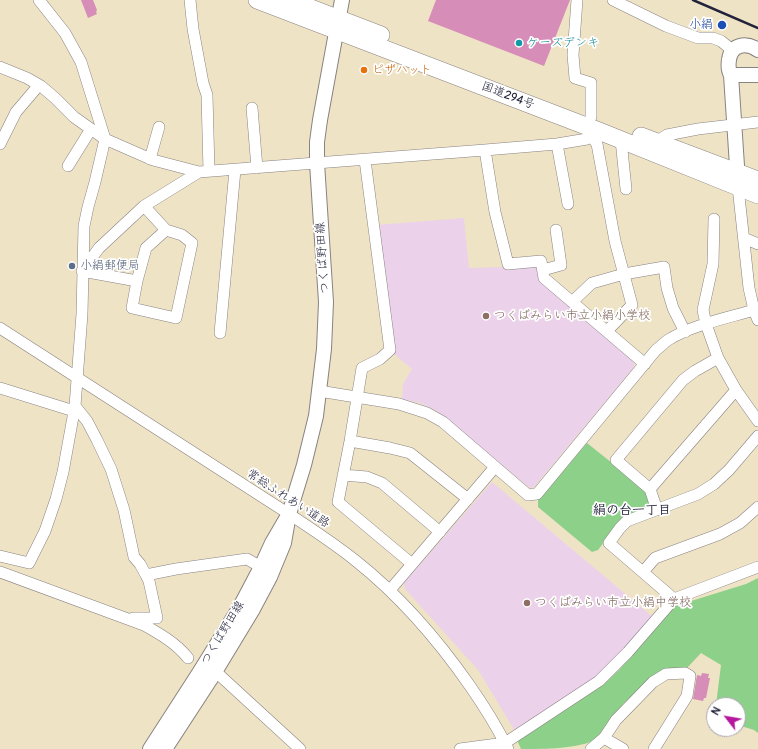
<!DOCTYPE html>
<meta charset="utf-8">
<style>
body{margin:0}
#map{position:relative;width:758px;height:749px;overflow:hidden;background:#efe3c5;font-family:Pangolin,sans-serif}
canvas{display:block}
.north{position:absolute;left:706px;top:697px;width:40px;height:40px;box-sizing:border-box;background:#fff;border:1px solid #a7a7b1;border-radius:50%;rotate:301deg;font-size:11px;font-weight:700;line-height:16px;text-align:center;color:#22223b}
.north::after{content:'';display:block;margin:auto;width:14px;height:18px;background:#b5179e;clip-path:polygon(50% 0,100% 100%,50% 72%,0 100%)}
</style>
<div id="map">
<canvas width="758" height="749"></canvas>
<div class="north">N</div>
</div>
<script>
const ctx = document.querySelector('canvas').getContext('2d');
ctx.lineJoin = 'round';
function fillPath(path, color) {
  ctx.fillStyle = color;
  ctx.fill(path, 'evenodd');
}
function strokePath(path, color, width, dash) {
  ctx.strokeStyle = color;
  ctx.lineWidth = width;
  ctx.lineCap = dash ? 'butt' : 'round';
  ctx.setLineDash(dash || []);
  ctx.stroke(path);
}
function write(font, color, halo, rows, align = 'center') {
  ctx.font = font + ' Pangolin,"Klee One",sans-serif';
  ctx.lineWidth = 3.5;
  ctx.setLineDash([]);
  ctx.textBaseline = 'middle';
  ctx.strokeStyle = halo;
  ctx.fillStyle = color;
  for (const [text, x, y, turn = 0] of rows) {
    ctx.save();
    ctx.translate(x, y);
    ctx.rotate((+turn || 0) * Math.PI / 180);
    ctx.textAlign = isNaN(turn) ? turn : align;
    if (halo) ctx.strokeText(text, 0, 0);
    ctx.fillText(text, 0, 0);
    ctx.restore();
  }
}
const built = new Path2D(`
 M464,218l5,50 69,-2 96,96v5l-100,120 -4,1 -95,-78 -15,-7 -18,-4 1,-15 9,-15 -18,-15 -18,-129z
 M492,482l161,135 -42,47 -22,20 -74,47 -37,-61 -73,-81 -1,-6z`);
const green = new Path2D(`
 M587,443l60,48 4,13 -2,4 -36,22 -15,20 -6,2 -54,-45v-7z
 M758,578v155l-4,-3 -16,-5v-20h-22l5,-40 -20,-12 -14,15 -25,2 -39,34 -25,35c-21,10 -52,10 -77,10l-4,-9 86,-55 16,-15 35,-42 21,-22 71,-22z`);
const building = new Path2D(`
 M81,0h12l4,10 -1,2 1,2 -9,4z
 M436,0h134l-26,66 -116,-45z
 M702,673l7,1 -1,4h2l-4,20h-2l-1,3 -10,-2 4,-24 4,1z`);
const minor = new Path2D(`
 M190,0l3,29 10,54 4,12 2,76
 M577,0l-4,55 2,23 16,5v34
 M613,0l53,26 32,12h15l8,3 11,9
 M0,67l27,11 14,8 14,12 19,19 31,22 48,21 46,12 286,-22 72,-6 30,-5 12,-8
 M252,108l5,60
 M592,137l5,7 18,97 17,64 -25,26
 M621,140l5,49
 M656,142l11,-7 31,-6 60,-7
 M0,144l16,-32 23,-27
 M557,144l11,60
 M485,150l10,62 13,52 33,-3 3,17 101,86
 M150,159l9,-32
 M365,160l25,190 -10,9 -18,9 -12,73 -12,61 74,62
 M68,166l23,-37
 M738,187l11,101 5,22 4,10
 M144,206l22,24 16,5 10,8 -16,75 -44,-10 5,-27 9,-33 20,-18
 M714,219l-1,45 -10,46 3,14 12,34 18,32 22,31
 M744,238l14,6
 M543,270l18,-5 -5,-35
 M82,271l17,-23 45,-42 55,-34
 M82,271l55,10
 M572,302l20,-19 32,-9 40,-7 3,21 6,20 12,24
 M0,328l289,186c23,15 46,30 67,47 44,35 82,79 114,125 14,20 27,41 38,63
 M220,333l15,-163
 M0,388l74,23
 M319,391l80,13 28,9 16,9 85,73 9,-1 119,-144c4,-3 8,-7 12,-10 24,-15 59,-22 86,-30
 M75,406l12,15 10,19 14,29 13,41 10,47 6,7 6,11 30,-6 71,-10 14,8
 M350,441l40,7 20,5 58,46
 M343,475l24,2 15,6 58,49
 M650,489l86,-99
 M657,510l-7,-21 -34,-29 67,-80 12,-9 23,-13
 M0,556l29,7 16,-32 11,-32 7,-27 12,-66 7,-92 2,-88 4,-19 7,-25 10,-43 -24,-77 -16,-29 -26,-33
 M0,572l144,53c16,9 32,18 44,33
 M643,572l12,-14 65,-24 20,-11 18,-16
 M390,590l105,-123
 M674,599l-65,-56 11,-15 7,-7 71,-27 16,-10 15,-14 29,-34
 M133,618h24l-8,-37 -3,-6
 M215,671l85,78
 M604,738l19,11
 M460,749l45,-6 94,-62 29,-29 46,-53 84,-32
 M591,749l13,-11 12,-18 37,-38 13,-8 19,-1 5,3 -3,20 -33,53`);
const major = new Path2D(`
 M731,75h27
 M738,181l-7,-106c-3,-5 -3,-9 -2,-15 2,-16 17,-18 29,-10
 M150,749l49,-76 41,-66 21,-40 11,-24 14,-24
 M165,749l45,-69 43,-71 17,-32 14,-34 5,-29 15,-49 12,-49 8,-67 2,-47 -9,-139v-21l3,-22 22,-120`);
const highway = new Path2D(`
 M257,0l342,131 159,64
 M290,0l91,35
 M641,136l117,44`);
const rail = new Path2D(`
 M693,0l65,28`);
const markers = [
 [722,25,5,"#1a4fb4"],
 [519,43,4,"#0f9aa8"],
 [364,70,4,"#e8710a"],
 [72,266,4,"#5c6f8a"],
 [486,316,4,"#8d6e63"],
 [527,603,4,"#8d6e63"]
];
const transitNames = [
 ["小絹",713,25]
];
const cultureNames = [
 ["ケーズデンキ",527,43]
];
const foodNames = [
 ["ピザハット",372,70]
];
const streetNames = [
 ["国道294号",508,96,21],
 ["つくば野田線",323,258,-94],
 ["常総ふれあい道路",288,499,33],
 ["つくば野田線",223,633,-59]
];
const serviceNames = [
 ["小絹郵便局",80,266]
];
const educationNames = [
 ["つくばみらい市立小絹小学校",494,316],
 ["つくばみらい市立小絹中学校",535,603]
];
const neighbourhoodNames = [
 ["絹の台一丁目",632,511]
];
fillPath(built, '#ecd1ea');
fillPath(green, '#8cd089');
fillPath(building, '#d68db7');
strokePath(minor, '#888280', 12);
strokePath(major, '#888280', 16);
strokePath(highway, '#888280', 18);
strokePath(minor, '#fff', 11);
strokePath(major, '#fff', 14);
strokePath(highway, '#fff', 17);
strokePath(rail, '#22223b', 2.5);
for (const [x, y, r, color] of markers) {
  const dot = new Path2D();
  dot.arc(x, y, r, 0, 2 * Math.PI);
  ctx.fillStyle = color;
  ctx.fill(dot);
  strokePath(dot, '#fff', 1.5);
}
write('12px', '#164399', '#fff', transitNames, 'right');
write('12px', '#0d838f', '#fff', cultureNames, 'left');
write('12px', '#c56008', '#fff', foodNames, 'left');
write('12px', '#22223b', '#fff', streetNames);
write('12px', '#4e5e75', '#fff', serviceNames, 'left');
write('12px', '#785e54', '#fff', educationNames, 'left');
write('bold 13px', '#22223b', '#fff', neighbourhoodNames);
</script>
